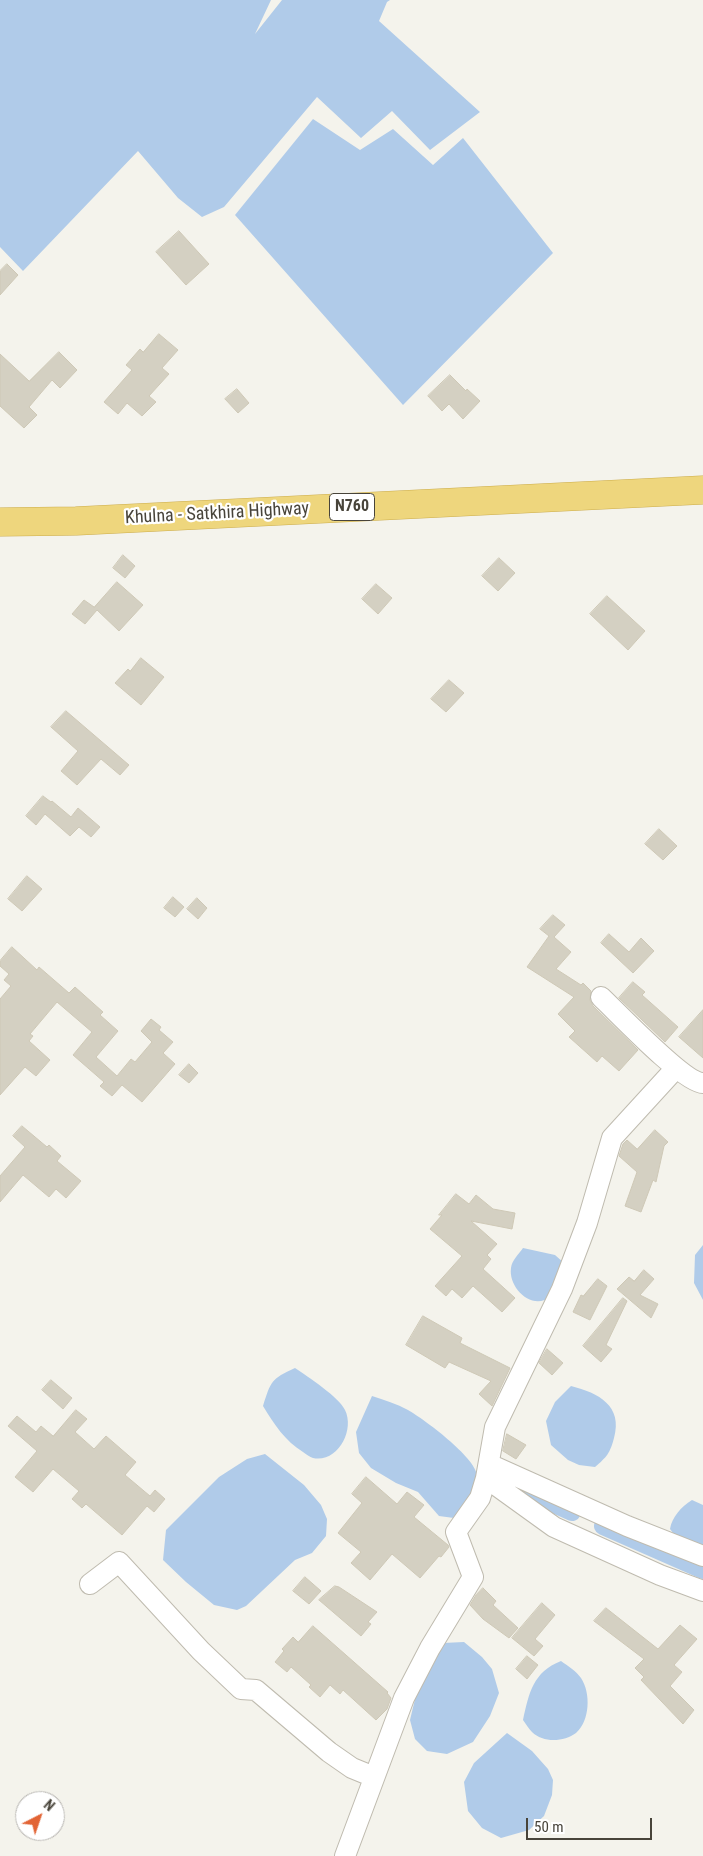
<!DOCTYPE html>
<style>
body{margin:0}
#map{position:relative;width:703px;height:1856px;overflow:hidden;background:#f4f3ec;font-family:"Roboto Condensed",sans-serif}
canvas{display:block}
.north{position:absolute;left:15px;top:1791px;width:50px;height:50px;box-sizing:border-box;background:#fff;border:1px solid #b6b4b0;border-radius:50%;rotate:41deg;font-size:14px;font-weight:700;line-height:20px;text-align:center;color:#48443a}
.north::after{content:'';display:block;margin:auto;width:18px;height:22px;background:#e26435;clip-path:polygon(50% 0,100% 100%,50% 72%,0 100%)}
.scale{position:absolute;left:526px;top:1818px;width:126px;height:22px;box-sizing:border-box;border:2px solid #48443a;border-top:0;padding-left:6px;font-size:15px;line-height:18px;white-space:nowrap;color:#48443a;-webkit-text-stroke:4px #fff;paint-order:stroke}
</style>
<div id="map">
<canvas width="703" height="1856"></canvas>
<div class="north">N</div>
<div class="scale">50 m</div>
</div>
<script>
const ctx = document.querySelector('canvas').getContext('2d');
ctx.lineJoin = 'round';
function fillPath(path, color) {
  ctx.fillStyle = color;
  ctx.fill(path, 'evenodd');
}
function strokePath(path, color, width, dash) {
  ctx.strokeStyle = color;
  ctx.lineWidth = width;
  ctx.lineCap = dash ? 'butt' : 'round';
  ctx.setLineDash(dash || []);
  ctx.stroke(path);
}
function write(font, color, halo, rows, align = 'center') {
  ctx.font = font + ' "Roboto Condensed",sans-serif';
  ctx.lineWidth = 4.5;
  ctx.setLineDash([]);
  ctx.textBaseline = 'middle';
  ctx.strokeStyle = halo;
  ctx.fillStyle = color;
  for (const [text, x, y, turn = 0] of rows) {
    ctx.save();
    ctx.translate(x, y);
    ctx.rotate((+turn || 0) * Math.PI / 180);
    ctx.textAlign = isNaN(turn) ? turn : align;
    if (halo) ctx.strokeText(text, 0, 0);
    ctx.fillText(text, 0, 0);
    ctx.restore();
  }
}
const water = new Path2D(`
 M0,0h271l-16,34 27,-34h108l-3,2 -8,19 101,91 -50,38 -38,-39 -31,27 -44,-41 -93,110 -22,10 -24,-19 -40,-47 -115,120 -23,-24z
 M313,119l47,31 33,-21 40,36 30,-27 90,115 -150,152 -168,-190z
 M703,1245v55l-9,-17 1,-28z
 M523,1248l32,7 9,8c-3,8 -7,28 -13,33 -18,16 -43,-8 -40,-28 1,-8 8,-14 12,-20z
 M295,1368c13,9 44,29 50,42 10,20 -7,53 -32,48 -3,-1 -7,-4 -10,-6 -18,-11 -29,-28 -40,-46 8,-25 8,-27 32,-38z
 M571,1386c28,7 52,20 43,52 -4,15 -7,19 -19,29l-16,-2 -11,-5 -17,-15 -5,-24 9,-19z
 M372,1396c12,4 25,8 36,14 16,9 67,47 69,65 1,15 -15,31 -23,43l-15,-2 -21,-24 -22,-9 -25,-15 -12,-15 -3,-21z
 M265,1454l39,31 17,20 6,14 -1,17 -14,17 -17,7 -49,46 -9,4 -23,-5 -28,-23 -23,-22 3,-30 53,-53 28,-18z
 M692,1500l11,5v43l-23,-6 -10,-13c2,-12 11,-22 22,-29z
 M464,1642l18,15 10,12 7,24 -9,23 -17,26 -26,12 -20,-3 -12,-12 -5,-19 6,-25 27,-52z
 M561,1661c7,5 15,10 20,17 10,15 9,43 -5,55 -12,9 -33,10 -44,-1 -3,-3 -6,-8 -9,-12 6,-27 10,-48 38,-59z
 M507,1733l25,18 16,18 5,11 -1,15 -8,21 -15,14 -28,8 -19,-10 -14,-17 -4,-29 10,-19z`);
const canal = new Path2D(`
 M525,1491l47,21
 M603,1526l100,44`);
const building = new Path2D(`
 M179,231l30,33 -23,21 -30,-33z
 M7,264l11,11 -18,20v-24z
 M159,334l19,16 -16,18 7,6 -20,22 7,6 -14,14 -15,-13 -9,11 -14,-12 28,-32 -6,-5 14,-16 3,3z
 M59,352l18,18 -17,18 -8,-8 -23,27 8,8 -13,13 -24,-22v-52l29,27z
 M450,375l16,16 1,-2 13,12 -17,18 -14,-15 -7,7 -14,-15z
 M237,389l12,14 -11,10 -13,-14z
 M123,555l12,11 -10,12 -12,-10z
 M499,558l16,15 -17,18 -16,-15z
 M117,582l26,23 -24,26 -22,-21 -12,14 -13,-10 12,-14 10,7z
 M376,584l16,14 -14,16 -16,-15z
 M607,596l38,35 -17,19 -38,-36z
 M141,658l23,19 -23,28 -26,-22 13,-14 2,2z
 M449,680l15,13 -18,19 -15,-13z
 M66,711l63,54 -9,10 -19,-16 -24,26 -16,-14 17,-20 -27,-24z
 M43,796l8,6 1,-1 19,16 7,-9 22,19 -9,10 -12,-10 -9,9 -25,-22 -9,11 -10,-9z
 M659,829l18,17 -14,14 -18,-16z
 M27,876l15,13 -20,22 -14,-12z
 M173,897l11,10 -9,10 -11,-9z
 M197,898l10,10 -9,11 -11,-10z
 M553,915l12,10 -11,12 17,15 -15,17 25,16 2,-2 8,8 -1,9 3,6 45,44 -19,21 -17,-15 -5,6 -28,-25 6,-6 -17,-17 16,-17 -47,-30 22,-31 -9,-7z
 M609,934l20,18 12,-14 13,13 -21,22 -32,-30z
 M12,947l25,23 2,-3 30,26 6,-6 28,25 -3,3 18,16 -22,26 21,19 14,-17 4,3 17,-20 -11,-11 10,-12 10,8 -2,3 14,12 -10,11 12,11 -33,38 -20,-17 -10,11 -12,-10 4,-4 -31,-27 19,-23 -35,-30 -27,32 3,2 -4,5 21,19 -14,16 -11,-9 -25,28v-96l11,-13 -7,-6 5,-6 -9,-8v-5z
 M633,982l12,10 -3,3 36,32 -13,15 -46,-44z
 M703,1010v48l-24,-21z
 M189,1064l9,9 -9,10 -10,-8z
 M22,1126l25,21 2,-2 12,11 -4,5 24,20 -15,17 -10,-9 -7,8 -26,-22 -23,27v-26l25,-29 -12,-11z
 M655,1130l13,12 -4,4 -8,36 -3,-2 -12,32 -16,-6 12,-34 -18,-16 4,-12 4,-4 10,9z
 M456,1194l13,10 7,-9 17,14 22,4 -3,16 -41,-8 26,23 -10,11 4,4 -8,10 32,29 -13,14 -29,-26 -11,12 -10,-9 -6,7 -11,-10 27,-30 -32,-27 12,-14h-3z
 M644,1270l10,9 -14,16 18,9 -7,14 -34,-29 12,-12 5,4z
 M598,1279l9,7 -17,34 -17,-8 8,-17 2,1z
 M623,1298l4,3 -21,44 6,4 -11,13 -18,-16z
 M423,1316l39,22 -2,5 50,25 -18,38 -13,-12 12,-13 -42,-19 -4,6 -39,-23z
 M547,1349l16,14 -11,12 -13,-12z
 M51,1380l21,18 -9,11 -21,-19z
 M76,1410l11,9 -12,13 19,17 12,-13 30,26 -11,13 25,21 5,-6 10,9 -11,13 -7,-6 -25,29 -36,-31 -4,4 -10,-9 7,-8 -26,-22 -20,23 -18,-15 22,-26 -29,-25 9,-10 19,16 5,-6 12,10z
 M507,1434l19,11 -10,14 -13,-8z
 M366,1477l31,27 10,-12 17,13 -10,12 34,28 1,2 -8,10 -2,-1 -19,22 -28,-24 -22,26 -19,-17 10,-11 -23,-19 24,-30 -10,-9z
 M305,1577l16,14 -12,13 -16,-13z
 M335,1586l4,1 38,25 -9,10 3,2 -10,12 -42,-36z
 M483,1588l13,13 -3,4 25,23 -9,10 -26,-19 -13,-14 6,-10z
 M542,1603l13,12 -20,24 8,7 -9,10 -22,-18z
 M606,1608l52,41 22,-24 17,14 -23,26 8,7 -12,14 24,24 -11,14 -42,-44 3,-3 -9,-9 9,-9 -50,-38z
 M313,1626l75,66 -1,1 4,5 -4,11 -11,11 -33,-30 -3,4 -10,-9 -10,12 -11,-10 2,-2 -20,-18 -4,5 -12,-10 9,-11 -2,-2 11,-12 5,5z
 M527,1656l11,9 -11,14 -11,-10z`);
const minor = new Path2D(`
 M601,997c17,16 83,86 102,86
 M489,1464l138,62 76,30
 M486,1478l68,49 106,48 43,16
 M90,1584l29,-22 82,89 40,38 15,1 73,62 23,16 22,9
 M345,1856l59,-158 26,-50 43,-71 -17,-45 24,-34 6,-20 9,-51 67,-138 25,-66 25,-85 64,-70`);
const highway = new Path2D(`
 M0,522l76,-1 627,-31`);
const shields = [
 [352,507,45]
];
const shieldNames = [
 ["N760",352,507]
];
const streetNames = [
 ["Khulna - Satkhira Highway",217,514,-3]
];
fillPath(water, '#b0cbe9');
strokePath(canal, '#b0cbe9', 18);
fillPath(building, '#d4d0c2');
strokePath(building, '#cec8b6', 1);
strokePath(minor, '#bfbbaf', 22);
strokePath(highway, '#ccad4d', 29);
strokePath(minor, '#fff', 20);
strokePath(highway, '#eed67d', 28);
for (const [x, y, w] of shields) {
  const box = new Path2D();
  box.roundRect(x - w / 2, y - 13.5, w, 27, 4);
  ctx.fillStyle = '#fff';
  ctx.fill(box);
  strokePath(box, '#48443a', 1);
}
write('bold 16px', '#48443a', null, shieldNames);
write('18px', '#48443a', '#fff', streetNames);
</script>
